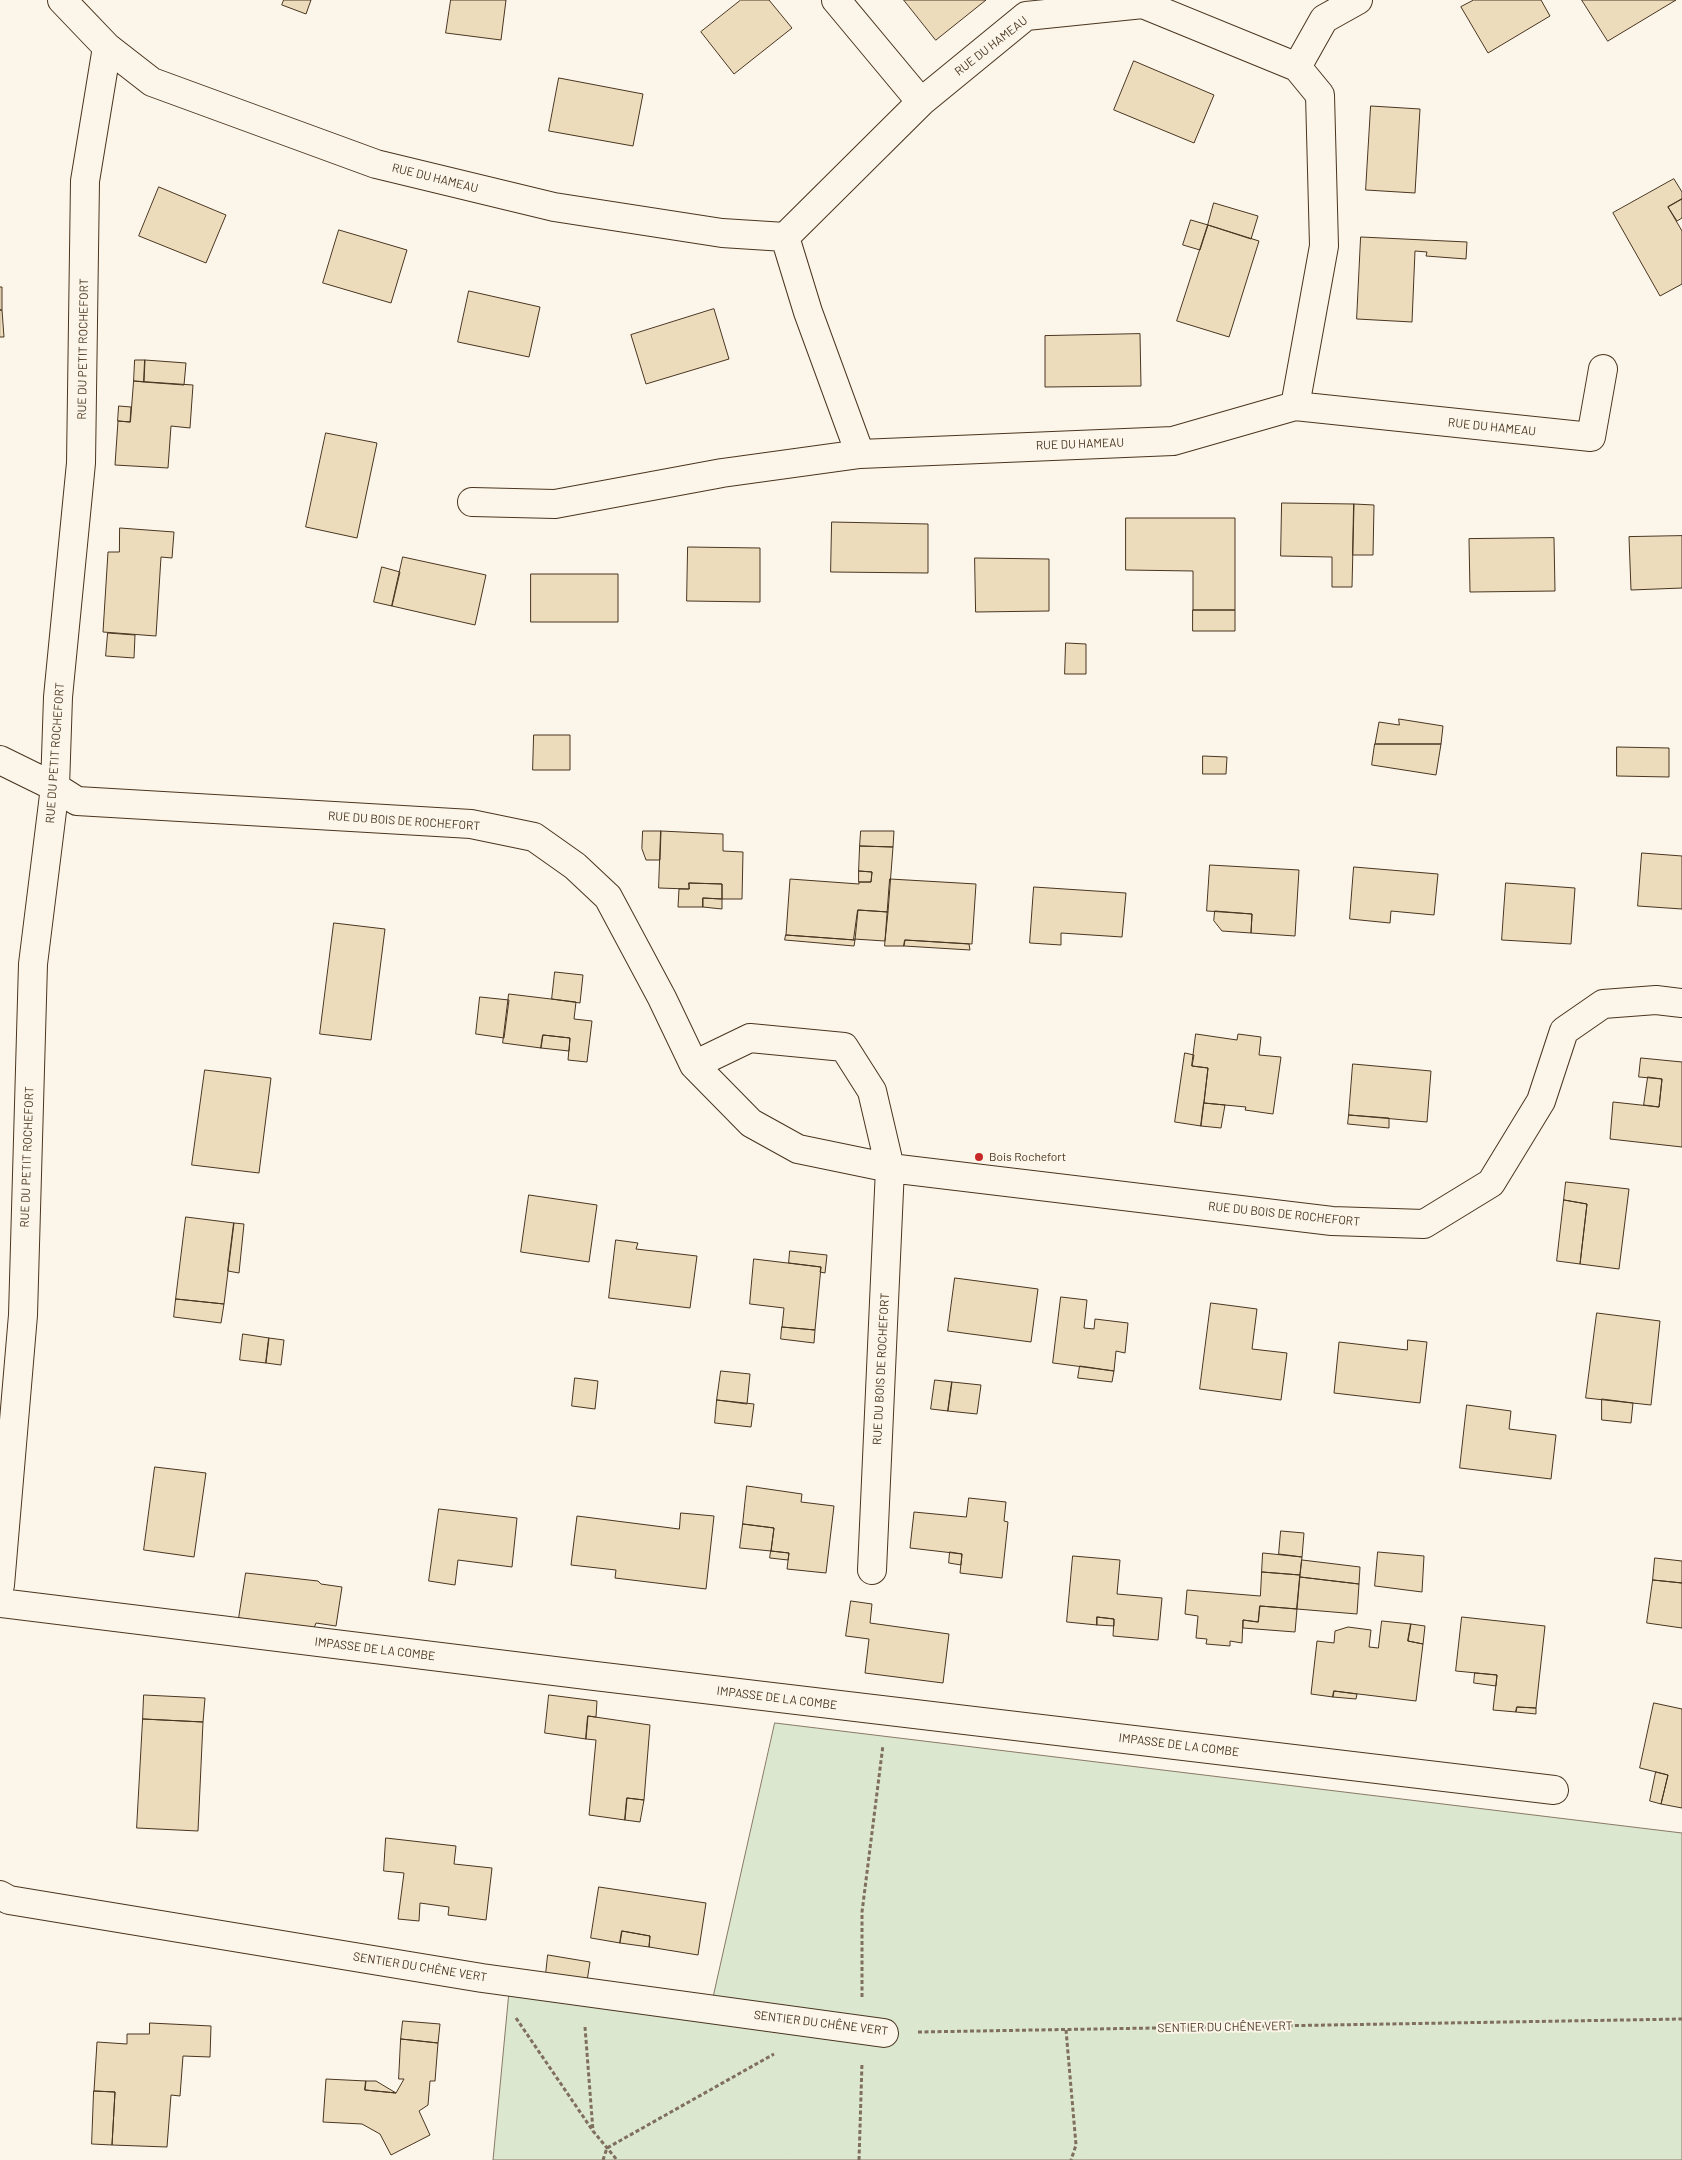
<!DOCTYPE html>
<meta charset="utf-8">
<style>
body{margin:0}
canvas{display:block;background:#fbf6e9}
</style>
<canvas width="1682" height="2160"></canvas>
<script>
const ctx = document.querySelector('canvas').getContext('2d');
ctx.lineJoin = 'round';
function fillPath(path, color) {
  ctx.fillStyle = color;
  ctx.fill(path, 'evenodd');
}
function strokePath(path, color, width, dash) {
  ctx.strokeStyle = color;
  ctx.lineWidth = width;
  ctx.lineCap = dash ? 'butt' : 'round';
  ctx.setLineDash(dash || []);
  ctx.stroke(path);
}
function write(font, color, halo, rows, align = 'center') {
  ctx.font = font + ' Barlow,sans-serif';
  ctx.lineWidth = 4;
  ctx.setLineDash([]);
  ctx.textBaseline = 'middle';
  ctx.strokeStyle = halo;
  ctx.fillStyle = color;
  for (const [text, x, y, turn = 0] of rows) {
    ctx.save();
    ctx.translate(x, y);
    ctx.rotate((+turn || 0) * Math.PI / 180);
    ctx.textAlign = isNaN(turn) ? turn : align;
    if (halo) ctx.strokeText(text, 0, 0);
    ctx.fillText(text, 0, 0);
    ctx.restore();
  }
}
const green = new Path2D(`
 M775,1723l907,110v327h-1189l17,-179 200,28z`);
const building = new Path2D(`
 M284,0h27l-5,14 -24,-9z
 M451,0h55l-5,40 -55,-7z
 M741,0h28l23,28 -58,46 -33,-42z
 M904,0h82l-50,40z
 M1474,0h67l9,16 -62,37 -27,-46z
 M1582,0h94l-68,41z
 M1134,61l80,34 -20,48 -80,-33z
 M559,78l84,16 -10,52 -84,-15z
 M1371,106l49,3 -5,84 -49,-3z
 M1674,179l8,13v7l-14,8 14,24v53l-22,12 -47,-83z
 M159,187l67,28 -20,48 -67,-27z
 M1682,199v19l-5,3 -9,-14z
 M1214,203l44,13 -7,23 -43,-14z
 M1191,220l17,5 -8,25 -17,-5z
 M1208,225l51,16 -30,96 -52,-16z
 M339,230l68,20 -16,53 -68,-20z
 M1361,237l106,5 -1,17 -40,-3 1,-4 -12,-1 -3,71 -55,-3z
 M0,287h2v23h-2z
 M469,291l71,16 -11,50 -71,-15z
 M714,309l15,50 -83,25 -15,-49z
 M0,310h2l2,27h-4z
 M1140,334l1,52 -96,1v-51z
 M135,360h10l-1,22 -10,-1z
 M145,360l41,3 -2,22 -40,-3z
 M134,381l59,4 -3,43 -19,-2 -3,42 -53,-3 3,-44 12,1z
 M119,406l12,1 -1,15 -12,-1z
 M326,433l51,10 -20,95 -51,-11z
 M1282,503l72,1 -2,83h-20v-30l-51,-1z
 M1354,504l20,1 -1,50h-20z
 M1126,518h109v92h-42v-39l-67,-1z
 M832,522l96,2v49l-97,-1z
 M120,528l54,4 -2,26 -11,-1 -5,79 -53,-4 5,-80h11z
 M1682,536v52l-51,2 -2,-53z
 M1554,538l1,53 -85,1 -1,-53z
 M688,547l72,1v54l-73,-1z
 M403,557l83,18 -11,50 -83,-19z
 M975,558l74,1v52l-73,1z
 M382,567l18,5 -8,34 -18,-4z
 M531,574h87v48h-87z
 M1193,610h42v21h-42z
 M108,633l27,2 -1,23 -28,-2z
 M1066,643l20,1v30h-21z
 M1399,719l44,7 -2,18h-66l4,-22 20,3z
 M534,735h36v35h-37z
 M1375,744h66l-5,31 -64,-10z
 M1617,747l52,1v29l-52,-1z
 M1203,756l24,1 -1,17h-23z
 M643,831h18l-1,29h-14l-4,-11z
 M661,831l62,3v17l20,1 -1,47h-20v-15l-33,-1v6l-30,-1z
 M861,831h33l-1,16 -33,-1z
 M860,846l33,1 -5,65 -30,-2 -3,30 -69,-5 4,-56 69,5v-2h12l1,-10 -13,-1z
 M1642,853l40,3v53l-44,-3z
 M1210,865l89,5 -4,66 -44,-3 1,-19 -45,-3z
 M1354,867l84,7 -4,41 -43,-4 -1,12 -40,-4z
 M859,871l13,1 -1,10h-12z
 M890,879l86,5 -4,60 -67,-4 -1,6h-19z
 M689,883l33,1v15l-19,-1v9h-25l1,-18h10z
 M1506,883l69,5 -4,56 -69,-4z
 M1034,887l92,6 -4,44 -61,-4v12l-31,-2z
 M703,898l19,1v10l-19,-2z
 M858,910l30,2 -3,29 -31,-2z
 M1215,911l37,3 -1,19 -29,-2 -8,-10z
 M334,923l51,6 -14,111 -51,-6z
 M786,935l69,5 -1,6 -69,-6z
 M905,940l64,4 1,6 -66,-4z
 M555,972l28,3 -3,28 -28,-4z
 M509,994l67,8 -2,17 18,2 -5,41 -19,-2 2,-22 -27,-3 -2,13 -38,-5z
 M480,997l29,3 -5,38 -28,-4z
 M1196,1034l41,6 1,-6 23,3 -2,18 22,2 -8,57 -28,-4 1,-3 -42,-4 4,-35 -16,-2z
 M543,1035l27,3 -1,13 -28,-3z
 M1185,1053l9,2 -2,11 16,2 -7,58 -26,-4z
 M1641,1058l41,4v85l-72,-8 3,-37 46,5 3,-28 -23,-2z
 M1353,1064l78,7 -4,51 -78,-7z
 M205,1070l66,8 -12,95 -67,-8z
 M1648,1077l14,2 -3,28 -15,-2z
 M1204,1103l21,2 -4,23 -20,-2z
 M1349,1115l40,3v10l-41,-4z
 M1566,1182l63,7 -10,80 -39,-5 7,-60 -23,-4z
 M529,1195l68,10 -8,57 -68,-10z
 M1564,1200l23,4 -7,60 -23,-3z
 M186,1217l48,6 -10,81 -48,-5z
 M234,1223l10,1 -5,49 -11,-2z
 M616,1240l22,3 -2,6 61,7 -7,52 -81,-10z
 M790,1251l37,4 -2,18 -5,-1 1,-5 -32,-4z
 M754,1259l67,8 -6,63 -33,-3 2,-19 -34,-4z
 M955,1278l83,11 -7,53 -83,-11z
 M1061,1297l26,3 -3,28 10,1 1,-10 33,4 -3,30 -9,-2 -2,20 -61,-8z
 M176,1299l48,5 -3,19 -47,-6z
 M1211,1303l46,6 -5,40 35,4 -6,47 -81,-11z
 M1597,1313l63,8 -9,84 -65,-7z
 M782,1327l33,3 -1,13 -33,-4z
 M243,1334l26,4 -3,25 -26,-3z
 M269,1338l15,2 -3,25 -15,-2z
 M1408,1340l19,2 -7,61 -86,-10 5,-51 68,8z
 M1080,1366l34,5 -2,11 -34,-4z
 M721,1371l29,3 -3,30 -30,-4z
 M575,1378l23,3 -3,28 -23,-3z
 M935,1380l17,2 -4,29 -17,-2z
 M952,1382l29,3 -4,29 -29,-3z
 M1602,1399l31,4 -2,20 -29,-3z
 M717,1400l37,4 -3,23 -36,-4z
 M1467,1405l44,6 -2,18 47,6 -5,44 -91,-11z
 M155,1467l51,6 -12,84 -50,-7z
 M747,1486l55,8 -1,8 33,4 -8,67 -39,-4 2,-16 -18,-2 3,-23 -31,-4z
 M969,1498l37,4 -2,19 4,1 -6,56 -42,-5 2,-19 -52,-6 4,-36 52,5z
 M439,1509l78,9 -5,49 -54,-7 -3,25 -26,-4z
 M681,1513l33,3 -8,73 -91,-11 1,-8 -45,-5 6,-49 102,13z
 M743,1524l31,4 -3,23 -31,-3z
 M1281,1531l23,2 -2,24 -23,-3z
 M771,1551l18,2 -1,7 -18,-2z
 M950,1552l12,2 -1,11 -12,-2z
 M1378,1552l46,4 -2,36 -47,-6z
 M1263,1553l39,4 -2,18 -38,-3z
 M1073,1556l47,4 -3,34 45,4 -4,42 -45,-4 1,-17 -17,-2v8l-30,-3z
 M1655,1558l27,3v22l-29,-3z
 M1302,1560l58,7 -1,17 -59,-7z
 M1262,1572l38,3 -3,34 -37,-3 -2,16 -15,-2 -1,23 -12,-2v5l-24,-2 1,-5 -11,-1 2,-22 -13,-2 2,-24 73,6z
 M246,1573l72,8 3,3 21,3 -6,39 -20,-3 -2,5 -75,-10z
 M1300,1577l59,7 -2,30 -60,-5z
 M1653,1580l29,3v45l-35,-5z
 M851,1601l21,3 -2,19 79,11 -6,49 -78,-10 4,-34 -23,-3z
 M1260,1606l37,3 -2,23 -52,-4v-8l15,2z
 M1097,1617l17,2v7l-17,-1z
 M1462,1617l83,9 -9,82 -19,-1 -1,5 -23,-2 4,-35 -41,-4z
 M1382,1621l29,3 -3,17 15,3 -7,57 -82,-10 -1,6 -22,-3 6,-53 17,2 1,-12 13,-4 23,3 -2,17 9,1z
 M1411,1624l14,2 -2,18 -15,-3z
 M1475,1673l22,2 -1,11 -22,-3z
 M1334,1691l23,3 -1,5 -23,-2z
 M144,1695l61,3 -2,24 -60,-3z
 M549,1695l48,6 -1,16 -8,-1 -2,23 -41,-6z
 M1654,1703l28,6v99l-21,-4 7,-29 -28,-7z
 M1517,1707l19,1v6l-20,-2z
 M588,1716l62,9 -6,75 -17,-2 -2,22 -36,-5 7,-75 -10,-1z
 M143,1719l60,3 -5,109 -61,-3z
 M1656,1772l12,3 -7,29 -11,-3z
 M627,1798l17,2 -4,22 -15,-2z
 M386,1838l70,8 -2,18 38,4 -6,52 -38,-5 1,-8 -29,-4 -1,18 -21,-2 6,-46 -20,-2z
 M599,1887l107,16 -8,52 -49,-8 1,-11 -28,-5 -2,12 -29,-5z
 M622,1931l28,5 -1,11 -29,-4z
 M548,1955l42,7 -3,19 -41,-7z
 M403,2021l37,3 -2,19 -37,-4z
 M150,2023l61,3 -1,31 -27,-1 -3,40 -9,-1 -4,52 -55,-2 3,-53 -21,-1 3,-49 30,2v-10h22z
 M401,2039l37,4 -3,38h-5l-2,24 -9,6 11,24 -39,20 -11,-21 -18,-10 -39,-2 3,-43 40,2 -1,9 31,3 8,-14h-5z
 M366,2081h10l20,12 -31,-3z
 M94,2091l21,1 -3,53 -20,-1z`);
const path = new Path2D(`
 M862,1997v-85l21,-167
 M516,2018l77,113
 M585,2027l8,104 24,29
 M1066,2030l10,115 -5,15
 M918,2032l764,-13
 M603,2160l4,-12 167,-94
 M859,2160l3,-97`);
const street = new Path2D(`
 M836,0l85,102
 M107,47l45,35 224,82 178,43 168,26 63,4 23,75 52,142
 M1297,67l27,-48 34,-19
 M785,237l136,-135 105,-86 117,-12 154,63 23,28 4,151 -29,160
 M472,502l83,2 167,-31 138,-19 313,-13 122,-35 296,31 12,-68
 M0,760l55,27 22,14 394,23 63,13 41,29 33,31 54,101 32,67 57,58 47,26 92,19 442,53 92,3 67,-41 50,-82 23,-70 39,-27 53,-4 26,3
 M694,1065l56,-27 94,9 28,44 18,77 -18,402
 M0,1585l23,-270 10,-351 22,-177 3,-90 23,-234 4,-282 22,-134 -45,-47
 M0,1603l595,73 959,114
 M0,1895l9,5 473,78 402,55`);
const markers = [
 [979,1157,5,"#c62828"]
];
const streetNames = [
 ["RUE DU HAMEAU",991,46,-38],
 ["RUE DU HAMEAU",435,178,14],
 ["RUE DU PETIT ROCHEFORT",83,349,-89],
 ["RUE DU HAMEAU",1492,427,6],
 ["RUE DU HAMEAU",1080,444,-2],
 ["RUE DU PETIT ROCHEFORT",55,753,-86],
 ["RUE DU BOIS DE ROCHEFORT",404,821,4],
 ["RUE DU PETIT ROCHEFORT",27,1157,-88],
 ["RUE DU BOIS DE ROCHEFORT",1284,1214,6],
 ["RUE DU BOIS DE ROCHEFORT",881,1369,-87],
 ["IMPASSE DE LA COMBE",375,1649,7],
 ["IMPASSE DE LA COMBE",777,1698,7],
 ["IMPASSE DE LA COMBE",1179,1745,7],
 ["SENTIER DU CHÊNE VERT",420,1967,9],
 ["SENTIER DU CHÊNE VERT",821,2023,7],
 ["SENTIER DU CHÊNE VERT",1225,2027,-1]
];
const poiNames = [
 ["Bois Rochefort",989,1157]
];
fillPath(green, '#dce7d0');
strokePath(green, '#887966', 1);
fillPath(building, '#ecdcbc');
strokePath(building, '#4a3520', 1);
strokePath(street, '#4a3520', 30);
strokePath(path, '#7f6f5c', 3, [4, 2.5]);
strokePath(street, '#fbf6e9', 28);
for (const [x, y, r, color] of markers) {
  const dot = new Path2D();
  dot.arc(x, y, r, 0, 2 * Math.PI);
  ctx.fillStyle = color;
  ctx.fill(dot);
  strokePath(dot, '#fbf6e9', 2);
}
write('12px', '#4a3520', '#fbf6e9', streetNames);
write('12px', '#4a3520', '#fbf6e9', poiNames, 'left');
</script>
